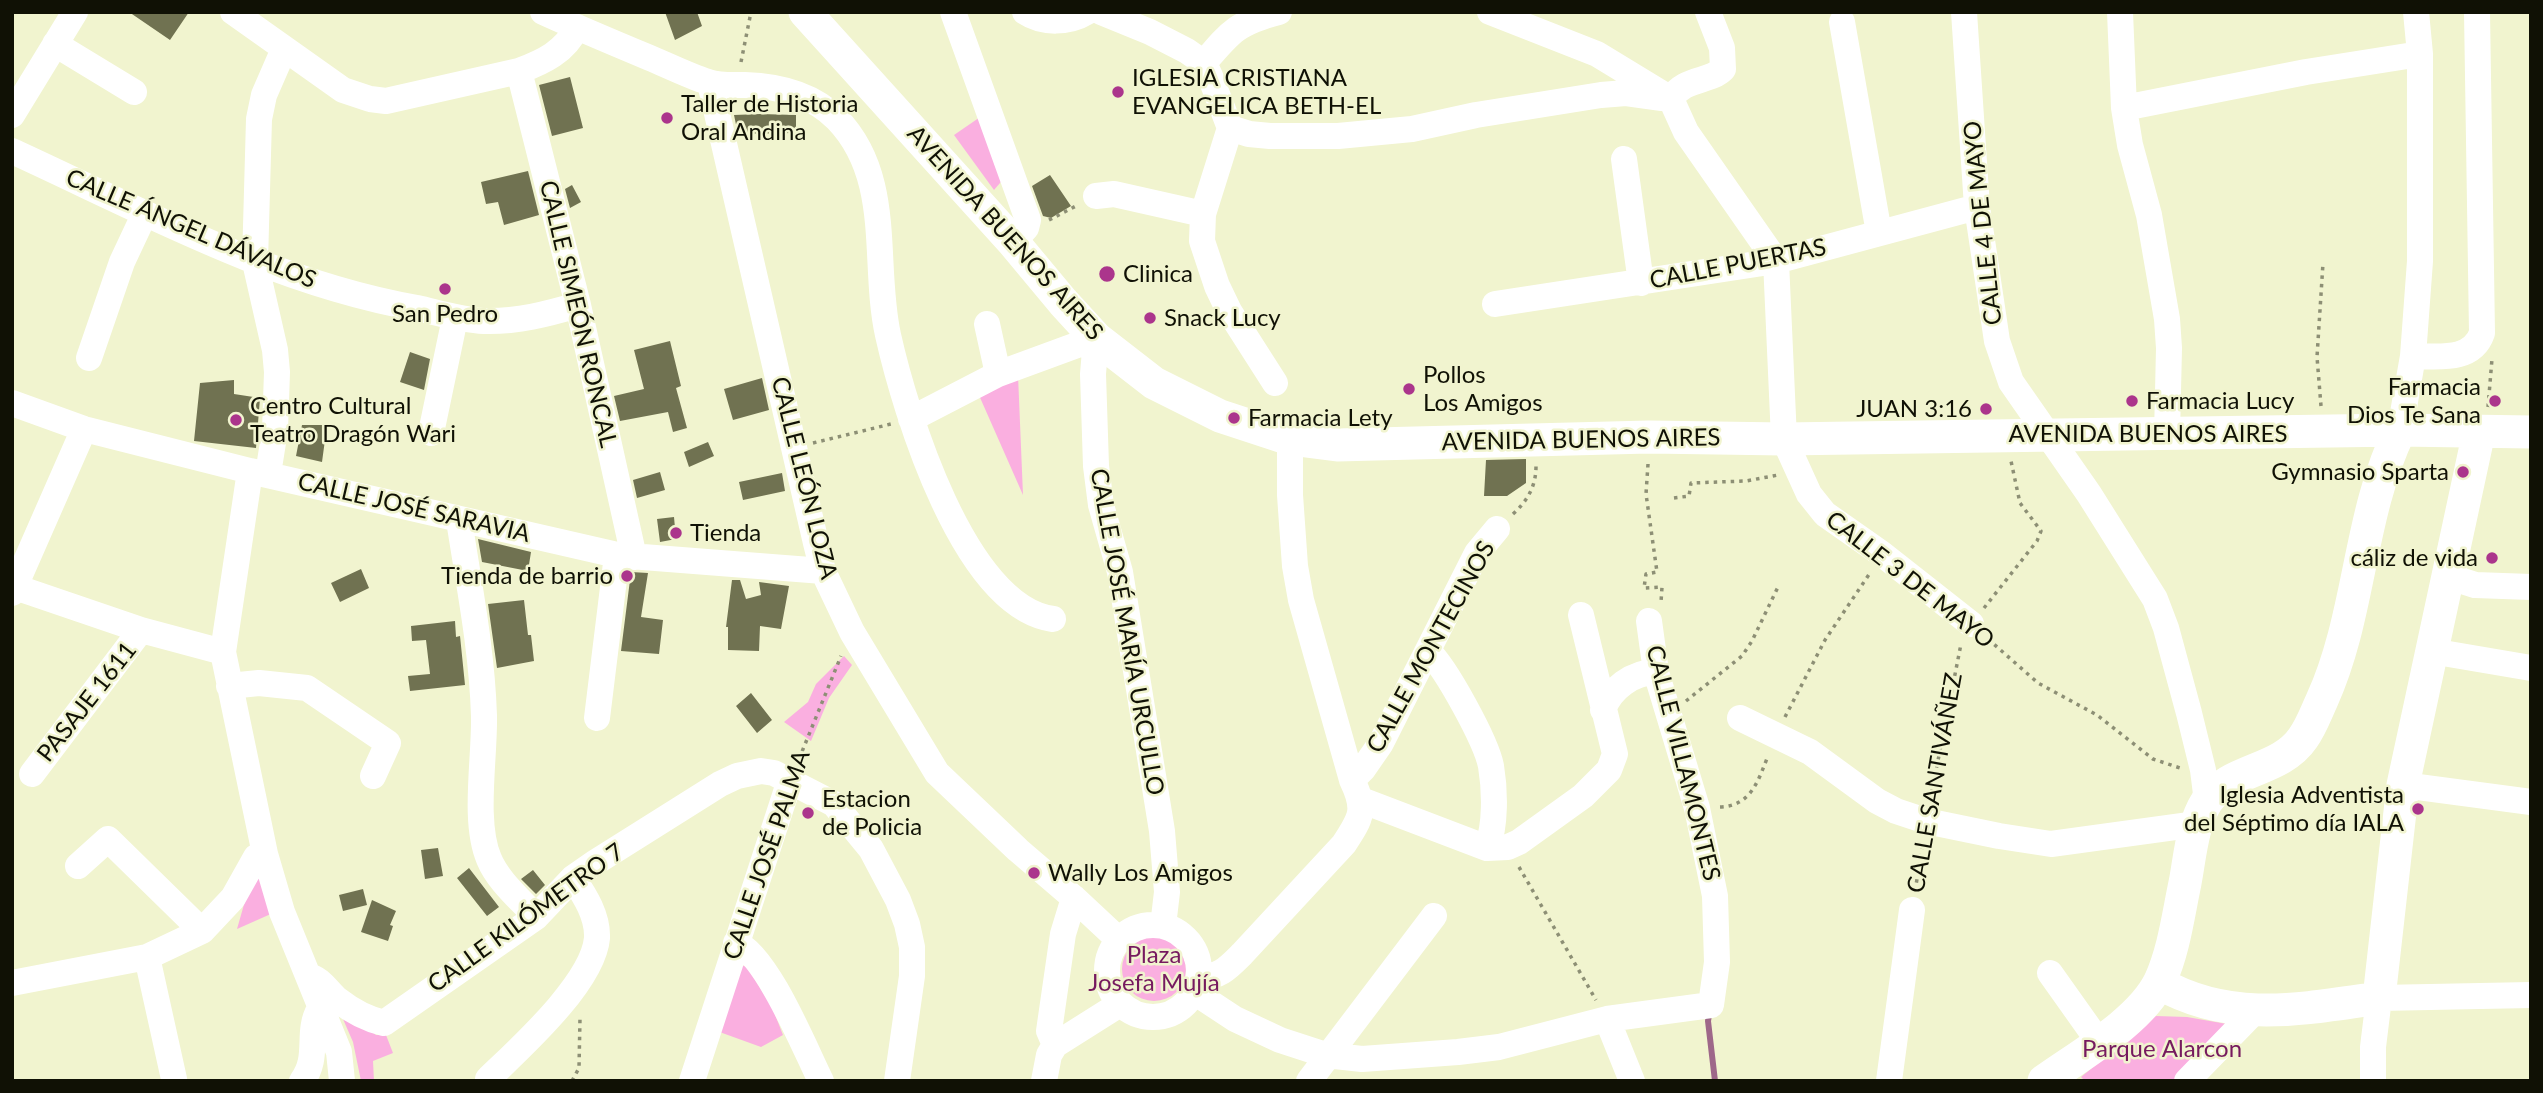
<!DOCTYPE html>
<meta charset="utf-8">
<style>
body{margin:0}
#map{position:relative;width:2543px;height:1093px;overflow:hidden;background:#f1f4cf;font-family:Lato,sans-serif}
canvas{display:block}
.frame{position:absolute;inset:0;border:14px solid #101105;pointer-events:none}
</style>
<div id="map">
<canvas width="2543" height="1093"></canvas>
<div class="frame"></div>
</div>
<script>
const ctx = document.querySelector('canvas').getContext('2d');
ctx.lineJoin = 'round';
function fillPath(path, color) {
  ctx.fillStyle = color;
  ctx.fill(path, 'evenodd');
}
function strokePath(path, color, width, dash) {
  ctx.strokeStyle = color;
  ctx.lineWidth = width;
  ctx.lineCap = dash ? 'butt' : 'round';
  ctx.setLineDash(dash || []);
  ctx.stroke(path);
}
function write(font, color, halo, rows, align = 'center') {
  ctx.font = font + ' Lato,sans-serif';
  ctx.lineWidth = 5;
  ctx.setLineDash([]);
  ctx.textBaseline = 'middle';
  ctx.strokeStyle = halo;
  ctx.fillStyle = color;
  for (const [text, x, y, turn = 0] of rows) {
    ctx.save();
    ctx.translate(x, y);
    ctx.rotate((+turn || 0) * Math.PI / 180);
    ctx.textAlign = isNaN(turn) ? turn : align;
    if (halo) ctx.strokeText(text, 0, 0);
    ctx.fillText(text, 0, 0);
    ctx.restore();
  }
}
const green = new Path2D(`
 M986,113l20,63 -12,14 -40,-55z
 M1018,375l5,120 -45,-102z
 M844,656l8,9 -23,33 -18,43 -27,-19 24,-20 8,-18z
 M261,868l12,45 -36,16 14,-49z
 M1122 969a32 32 0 1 1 64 0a32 32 0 1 1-64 0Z
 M738,964l9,3 25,40 11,28 -22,12 -47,-17z
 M336,1003l40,32h10l7,18 -20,8 1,20h-13l-8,-39z
 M2156,1016l31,1 40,7 -51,57h-91l-4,-4z`);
const stream = new Path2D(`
 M1710,1010l-2,11 7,60`);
const building = new Path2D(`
 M129,12h60l-19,28z
 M665,12h32l5,14 -27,14z
 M570,77l13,51 -31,8 -13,-51z
 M760,114l36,1v18l-58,1 -4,-19z
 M528,171l11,44 -35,10 -6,-23 -12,2 -5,-22z
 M1050,175l21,31 -20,12 -8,-2 -11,-30z
 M572,185l9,17 -11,6 -5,-19z
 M670,341l11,45 -5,2 11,40 -14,4 -5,-20 -48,9 -6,-25 30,-7 -10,-39z
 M410,352l20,7 -6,31 -24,-8z
 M762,378l7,32 -36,10 -9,-31z
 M234,380v14l26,4 -4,50 -62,-7 6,-58z
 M302,425h25l-5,37 -26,-6z
 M708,442l6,14 -25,11 -5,-15z
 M1526,459v24l-19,13h-23l2,-36z
 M660,472l5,18 -28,8 -4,-18z
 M782,473l3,18 -42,9 -4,-18z
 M674,517l2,22 -16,3 -3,-23z
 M478,539l53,13 -3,19 -46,-9z
 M361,569l8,19 -29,14 -9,-19z
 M631,572l17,1 -7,44 22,3 -4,34 -38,-3z
 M732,580h8l6,19 15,-4 -2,-13 30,4 -8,43 -21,-3 -1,25 -31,-1v-23h-2z
 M524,600l4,35h3l3,26 -37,7 -9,-64z
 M455,621l1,16 4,-1 5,49 -55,6 -2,-15 22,-2 -4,-34 -14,1 -1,-15z
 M751,693l21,27 -15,13 -21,-27z
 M438,848l5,28 -18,3 -4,-29z
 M469,868l30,39 -12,9 -30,-38z
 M533,870l12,15 -9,9 -15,-15z
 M363,889l4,16 -24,6 -4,-16z
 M372,900l24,11 -6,14 3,1 -5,15 -27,-9z`);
const path = new Path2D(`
 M741,62l10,-50
 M1049,220l27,-14
 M2321,406l-4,-49 6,-94
 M2488,407l4,-48
 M813,443l78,-19
 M1648,464l-2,30 11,78 -11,2 -2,14 18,-1 -1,15
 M1674,498l15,-2 2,-13 55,-2 32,-6
 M1513,514c15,-14 23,-28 23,-48
 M1984,608l53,-67 4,-10 -21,-28 -9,-42
 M1988,639l50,44 59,32 56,44 27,9
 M1686,701l56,-45 10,-15 26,-54
 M1785,717l40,-77 45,-67
 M799,759l42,-103
 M1930,801l31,-157
 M1720,807c31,-1 38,-26 48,-51
 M1519,867l77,133
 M1915,891l8,-48
 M572,1081l7,-13 1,-50`);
const minor = new Path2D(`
 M233,12l110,78 27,9 16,2 133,-30c24,-9 46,-19 58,-44
 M543,12c35,16 71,31 107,46 19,8 39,18 58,24 11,4 26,3 37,3 34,1 67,9 92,34 57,59 35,143 51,216 17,76 76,272 165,284
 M953,12l75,208 -2,8 -13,14
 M1025,12c18,12 44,11 62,0
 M1101,12l49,20 37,19 17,12 6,13 20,52 -27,86 -1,27 15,45 12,25 46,72
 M1490,12l107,42 74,45 15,33 90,129 8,178 25,55 16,20 57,40 89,70
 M1964,12l13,195 20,134 14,41 78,112 66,105 11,29 23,85 14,57 4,32
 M2120,12l4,96 6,37 19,70 18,104 2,29 -2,87
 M1842,22l37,211
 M55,44l79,48
 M1204,63c27,-32 33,-40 75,-51
 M519,71l59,234 56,252
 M710,83l106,460 7,28 29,61 85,141 81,77 56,48 45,42
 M1671,99c13,-22 38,-16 52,-30l-1,-21 -14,-36
 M2124,108l182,-36 114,-18
 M12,115l63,-103
 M1230,128l19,6 21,2h68l74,-7 64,-14 125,-20 25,-2 36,5
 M12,151c131,60 262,132 405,157 22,5 44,12 67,13 33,1 63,-7 94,-16
 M1624,159l17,124
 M1096,196l18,-2 89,20
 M1495,304l281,-43 201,-54
 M987,324l11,50
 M2413,356c25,0 59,6 69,-23l-5,-321
 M89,358l33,-96 23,-49
 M12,403l72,26 166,42 367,84 206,16
 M911,419l87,-45 98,-36 -3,36 3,92 5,39 19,67 42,259 5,61 -4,34
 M2400,430l13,-74 7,-95v-207l-4,-42
 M431,433l24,-115
 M250,471l-27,181 42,202 17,58 57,140 3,29
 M268,474l7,-44 2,-58 -2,-22 -20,-88 4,-143 5,-24 20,-46
 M459,520c10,65 23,130 25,196 1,41 -11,106 5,143 9,22 31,40 47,58
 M2447,576l28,9 56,2
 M12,586l129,44 82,22
 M12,593l72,-164
 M1428,651c18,17 58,90 63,115 4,24 5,59 -4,82
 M2431,651l100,17
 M229,686l30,-3 48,5 81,55 -15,33
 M1603,710c7,-21 30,-38 53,-38
 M597,718l20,-163
 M1740,718l70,34 67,49 19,10 30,10 73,15 52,8 146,-20
 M32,774l109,-144
 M1352,780l11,-11 18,-26 96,-190 20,-24
 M2403,785l128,17
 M1361,800l126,48 21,-1 11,-5 64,-46 26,-26 6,-16 -34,-139
 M78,866l30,-27 94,92
 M1107 971a46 46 0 1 1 92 0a46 46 0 1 1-92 0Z
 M736,943c31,12 69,106 85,138
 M147,957l27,122
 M2050,973l49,69
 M308,976c13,2 20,16 30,24 14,11 29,19 46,23l152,-106 37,-39 23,-16 124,-78 17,-8 24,-5 13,2 60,31 37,45 27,51 9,24 5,23v29l-15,105
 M1199,977c20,1 29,-9 43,-23l102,-110c18,-27 22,-35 8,-64l-51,-180 -6,-34 -5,-71v-56
 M12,983l135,-26 55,-26 31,-33 23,-41 9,-3
 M1194,992l41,27 45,21 46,15 36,4 96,-7 41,-5 108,-28 104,-14 6,-43 -2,-66 -18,-88 -41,-136 -7,-51
 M1607,1019l25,62
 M1055,1045l-6,-14 14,-97 11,-36
 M488,1079c32,-31 105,-96 109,-141 1,-22 -12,-42 -24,-60
 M302,1081c18,-24 4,-48 17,-71l3,-1
 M692,1081l98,-301
 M1044,1081l5,-26 6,-10 65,-41
 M1309,1081l125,-165
 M1889,1081l23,-171
 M2187,1081l67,-69
 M2373,1081v-34l6,-49 152,-3`);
const major = new Path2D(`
 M805,12l208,230 50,60 33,36 58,45 66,33 70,23 47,6 312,-8 135,2 616,-9 131,2
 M2159,983c71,41 143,26 220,15l24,-213 76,-353
 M2044,1081c36,-26 96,-59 116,-100 14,-31 18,-65 25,-98 5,-26 7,-59 22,-82 23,-33 73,-29 96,-63 8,-11 13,-25 19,-38 39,-86 36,-184 78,-270`);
const markers = [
 [1118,92,7,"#ab358c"],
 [667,118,7,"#ab358c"],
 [1107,274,9,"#ab358c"],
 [445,289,7,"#ab358c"],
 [1150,318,7,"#ab358c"],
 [1409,389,7,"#ab358c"],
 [2132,401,7,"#ab358c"],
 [2495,401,7,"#ab358c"],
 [1986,409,7,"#ab358c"],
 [1234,418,7,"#ab358c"],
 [236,420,7,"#ab358c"],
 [2463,472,7,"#ab358c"],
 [676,533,7,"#ab358c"],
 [2492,558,7,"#ab358c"],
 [627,576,7,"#ab358c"],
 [2418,809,7,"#ab358c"],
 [808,813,7,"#ab358c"],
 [1034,873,7,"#ab358c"]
];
const poiNames = [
 ["IGLESIA CRISTIANA",1132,78],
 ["EVANGELICA BETH-EL",1132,106],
 ["Taller de Historia",681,104],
 ["Oral Andina",681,132],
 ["Clinica",1123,274],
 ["San Pedro",445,314,"center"],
 ["Snack Lucy",1164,318],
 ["Pollos",1423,375],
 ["Los Amigos",1423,403],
 ["Farmacia",2481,387,"right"],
 ["Dios Te Sana",2481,415,"right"],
 ["Farmacia Lucy",2146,401],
 ["Centro Cultural",250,406],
 ["Teatro Dragón Wari",250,434],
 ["JUAN 3:16",1972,409,"right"],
 ["Farmacia Lety",1248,418],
 ["Gymnasio Sparta",2449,472,"right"],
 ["Tienda",690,533],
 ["cáliz de vida",2478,558,"right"],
 ["Tienda de barrio",613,576,"right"],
 ["Iglesia Adventista",2404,795,"right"],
 ["del Séptimo día IALA",2404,823,"right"],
 ["Estacion",822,799],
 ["de Policia",822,827],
 ["Wally Los Amigos",1048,873]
];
const streetNames = [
 ["CALLE 4 DE MAYO",1983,223,-96],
 ["CALLE ÁNGEL DÁVALOS",191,229,23],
 ["AVENIDA BUENOS AIRES",1005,233,48],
 ["CALLE PUERTAS",1738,264,-11],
 ["CALLE SIMEÓN RONCAL",578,314,77],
 ["AVENIDA BUENOS AIRES",2148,434],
 ["AVENIDA BUENOS AIRES",1581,440,-1],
 ["CALLE LEÓN LOZA",804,478,76],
 ["CALLE JOSÉ SARAVIA",414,508,13],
 ["CALLE 3 DE MAYO",1910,580,38],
 ["CALLE JOSÉ MARÍA URCULLO",1127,632,80],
 ["CALLE MONTECINOS",1431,647,-61],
 ["PASAJE 1611",87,702,-52],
 ["CALLE VILLAMONTES",1683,763,76],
 ["CALLE SANTIVÁÑEZ",1935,783,-80],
 ["CALLE JOSÉ PALMA",767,855,-71],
 ["CALLE KILÓMETRO 7",526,918,-36]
];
const parkNames = [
 ["Plaza",1154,955],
 ["Josefa Mujía",1154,983],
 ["Parque Alarcon",2162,1049]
];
fillPath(green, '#faafe0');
strokePath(stream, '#9e6789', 6);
fillPath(building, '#707251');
strokePath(path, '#8d8f75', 3.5, [3.5, 5]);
strokePath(minor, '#fff', 26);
strokePath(major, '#fff', 33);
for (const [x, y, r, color] of markers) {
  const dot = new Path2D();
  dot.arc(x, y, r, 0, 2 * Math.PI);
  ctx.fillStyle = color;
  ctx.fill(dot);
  strokePath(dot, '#f1f4cf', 2.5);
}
write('24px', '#101105', '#f1f4cf', poiNames, 'left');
write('24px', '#101105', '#f1f4cf', streetNames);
write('24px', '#761a5f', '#f1f4cf', parkNames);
</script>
